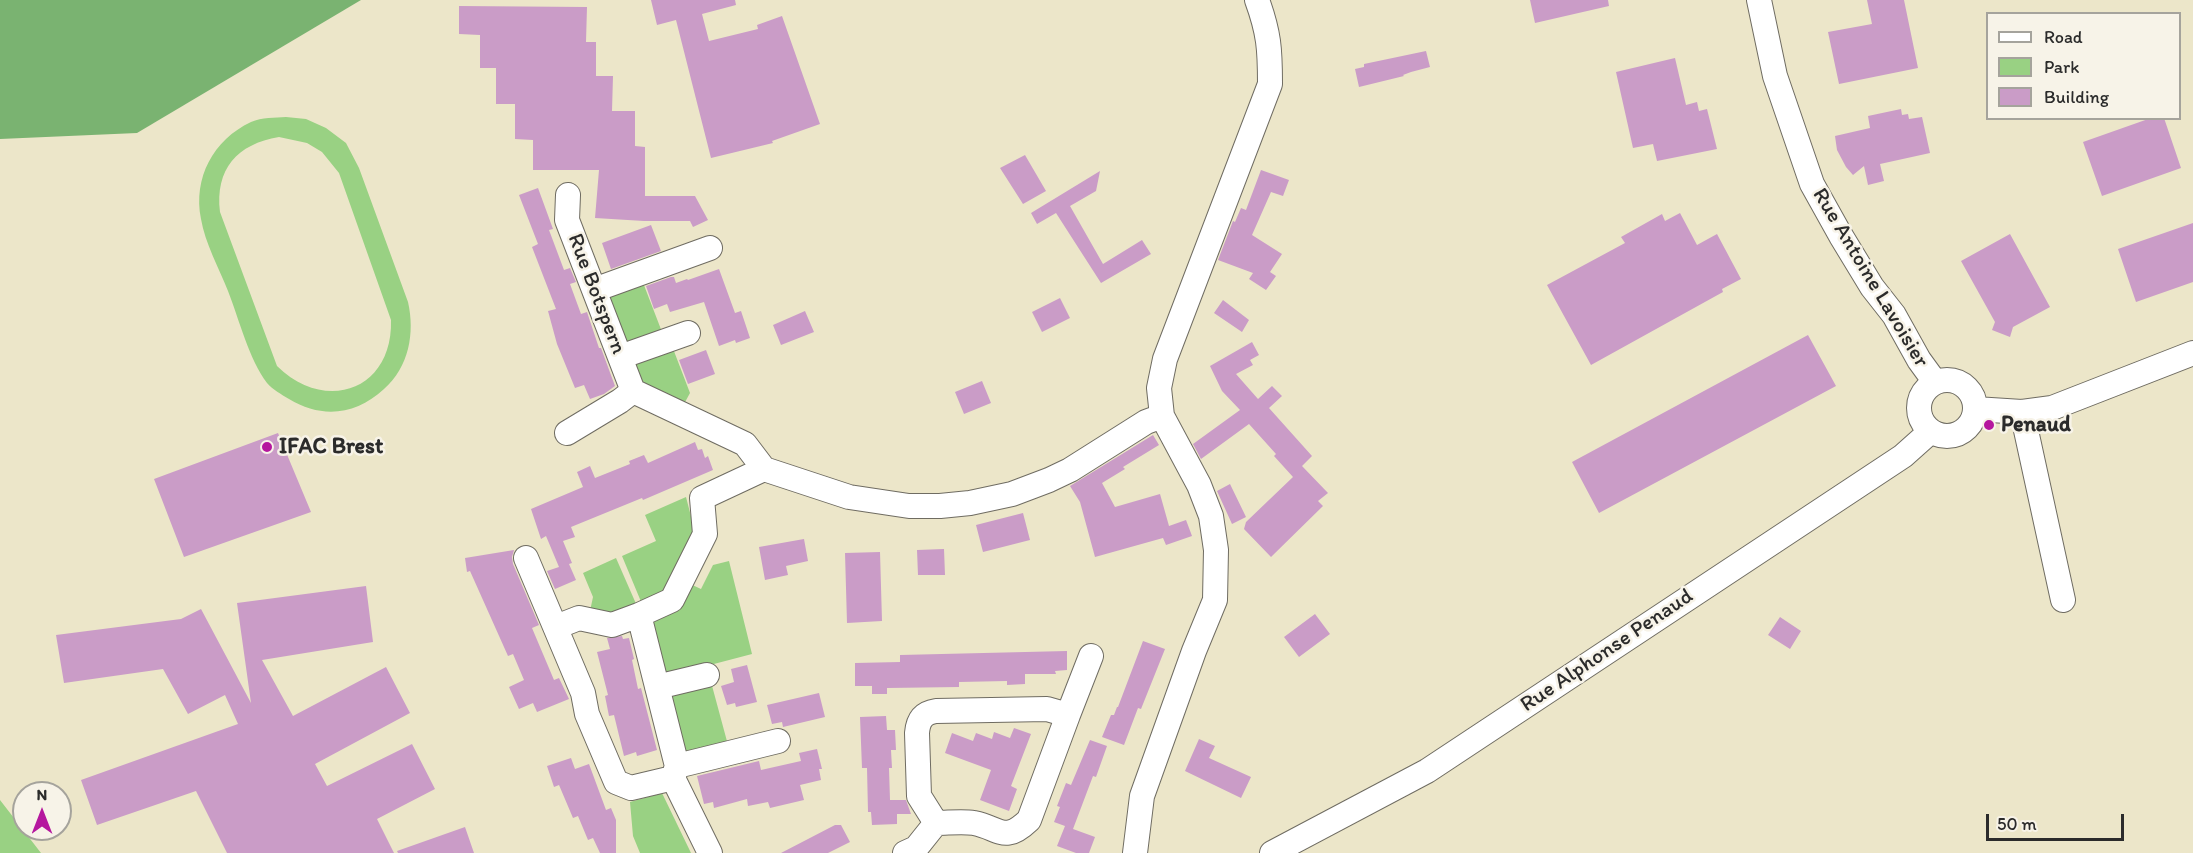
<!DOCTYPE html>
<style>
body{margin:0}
#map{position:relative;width:2193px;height:853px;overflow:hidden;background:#ece6c9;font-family:Itim,sans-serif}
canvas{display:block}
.legend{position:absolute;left:1986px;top:12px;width:195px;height:108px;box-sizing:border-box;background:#f7f3e8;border:2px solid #a5a39c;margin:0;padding:8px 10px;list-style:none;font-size:18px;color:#2b2b2b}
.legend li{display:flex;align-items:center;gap:12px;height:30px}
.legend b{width:30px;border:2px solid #a5a39c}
.north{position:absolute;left:12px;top:781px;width:60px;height:60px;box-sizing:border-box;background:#f7f3e8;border:2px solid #a5a39c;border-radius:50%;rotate:0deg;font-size:16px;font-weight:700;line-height:24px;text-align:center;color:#2b2b2b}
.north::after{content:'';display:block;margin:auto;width:21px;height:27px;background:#b5179e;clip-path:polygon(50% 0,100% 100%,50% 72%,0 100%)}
.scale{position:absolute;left:1986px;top:814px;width:138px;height:27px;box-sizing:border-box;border:3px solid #2b2b2b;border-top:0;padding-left:8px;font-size:18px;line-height:21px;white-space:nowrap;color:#2b2b2b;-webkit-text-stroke:4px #f7f3e8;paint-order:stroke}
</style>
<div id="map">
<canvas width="2193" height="853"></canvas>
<ul class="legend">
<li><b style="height:8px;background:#fff"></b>Road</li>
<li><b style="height:16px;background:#99d183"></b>Park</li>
<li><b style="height:16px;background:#ca9cc7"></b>Building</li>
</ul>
<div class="north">N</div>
<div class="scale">50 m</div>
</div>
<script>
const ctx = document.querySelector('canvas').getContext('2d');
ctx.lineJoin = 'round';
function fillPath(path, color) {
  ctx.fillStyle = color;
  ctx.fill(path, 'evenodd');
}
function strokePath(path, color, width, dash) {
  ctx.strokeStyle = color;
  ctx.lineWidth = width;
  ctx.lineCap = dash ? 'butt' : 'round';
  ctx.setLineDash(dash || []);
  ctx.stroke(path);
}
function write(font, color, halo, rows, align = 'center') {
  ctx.font = font + ' Itim,sans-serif';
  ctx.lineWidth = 5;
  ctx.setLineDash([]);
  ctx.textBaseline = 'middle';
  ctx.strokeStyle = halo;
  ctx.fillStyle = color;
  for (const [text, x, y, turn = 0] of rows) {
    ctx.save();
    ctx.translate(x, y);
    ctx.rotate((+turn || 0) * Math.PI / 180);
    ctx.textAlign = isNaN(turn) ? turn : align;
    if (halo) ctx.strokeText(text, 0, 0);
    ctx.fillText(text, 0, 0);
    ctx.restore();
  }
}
const green = new Path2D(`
 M286,117l20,2 20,9 20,15 13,25 49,134c7,31 1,65 -24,87 -28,26 -62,30 -95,10 -8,-5 -16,-9 -22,-16 -18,-24 -28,-64 -39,-92 -9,-23 -23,-48 -27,-72 -8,-41 12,-79 50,-97 11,-5 24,-4 35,-5zM279,137l28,6 15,9 17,21 52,147c2,70 -65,94 -114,46l-57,-154c-5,-43 17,-68 59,-75z
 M642,280l20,52 -34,13 -21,-41 7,-13z
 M672,346l18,47 -6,11 -47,-22 -4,-15 2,-7z
 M686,497l9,35 -30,62 -23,10 -20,-48 34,-15 -11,-26z
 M616,558l21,48 -27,12 -20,-7 3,-14 -10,-24z
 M729,561l23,93 -84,22 -7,-3 -12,-46 6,-11 33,-33 13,6 12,-24z
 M711,682l17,63 -39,11 -7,-4 -14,-54 4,-6z
 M662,793l29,60h-51l-7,-17 -3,-34z
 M0,800l41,53h-41z`);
const forest = new Path2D(`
 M0,0h361l-224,133 -137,6z`);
const building = new Path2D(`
 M651,0h84l1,5 -34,9 7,27 49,-12 -1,-4 25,-9 38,108 -48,17 1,2 -62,15 -35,-138 -19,5z
 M1530,0h78l1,6 -74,17z
 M1867,0h37l14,68 -79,16 -11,-52 44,-8z
 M459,6l128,1 -1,35h10v34h17l-1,35h23v35l10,1v49h50l13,24 -15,7 -3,-6h-46l-49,-3 4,-48h-66v-30l-18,-1v-35h-19v-36h-16v-33l-21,-1z
 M1426,51l4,16 -19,5 -8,3 1,1 -45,11 -4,-18 9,-2v-3z
 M1675,58l11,47 11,-3 2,9 8,-2 10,40 -60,12 -4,-17 -20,4 -17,-76z
 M1901,109l1,6 6,-1 1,5 13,-2 8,36 -50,11 4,17 -16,4 -4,-19 -11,9 -7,-8 -9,-17 -2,-14 35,-8 -2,-12z
 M2151,118h13l17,50 -79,28 -19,-54z
 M1025,155l21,36 -23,13 -23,-36z
 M1261,170l28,10 -6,16 -12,-4 -19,43 30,19 -12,18 6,4 -10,14 -17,-11 4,-6 -35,-13 15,-39 2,1 6,-14 5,2z
 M1100,171l-4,20 -26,15 33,58 39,-24 9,14 -50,29 -45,-70 -19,11 -6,-11z
 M538,188l15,41 -4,1 15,40 6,-2 6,14 -6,2 11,30 6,-2 12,36h2l14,38 -11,8 -14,5 -6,-14 -9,3 -18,-44 -9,-33 8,-2 -24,-62 6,-3 -19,-49z
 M1680,213l17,32 20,-11 24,45 -19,10 1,3 -132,73 -44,-80 78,-42 -4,-6 41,-23 3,7z
 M2193,223v59l-57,20 -18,-53z
 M651,225l10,26 -50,18 -9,-26z
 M2010,234l40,73 -37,20 -3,10 -18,-7 3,-8 -34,-61z
 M719,269l16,44 6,-2 9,27 -14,5 -1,-3 -16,6 -15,-44 -34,10 -3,-8 -13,5 -8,-23 25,-9h3l2,6 11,-4 1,1z
 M1060,298l10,20 -28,14 -10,-20z
 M1223,300l26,20 -7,12 -28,-19z
 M805,311l9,21 -33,13 -8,-20z
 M1808,335l28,51 -237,127 -27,-51z
 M1252,342l7,13 -9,5 3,5 -17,9 22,25 14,-13 10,10 -13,12 43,48 -10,10 26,27 -10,8 5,5 -52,51 -27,-28 2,-7 47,-45 -19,-21 2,-2 -27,-30 -48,35 -8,-15 47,-34 -18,-19 -12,-25z
 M706,350l9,24 -27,10 -9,-24z
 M982,381l9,22 -27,11 -9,-22z
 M278,433l33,79 -127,45 -30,-78z
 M1153,435l6,10 -36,22 2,2 -23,14 13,24 45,-13 9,32 17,-6 6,16 -26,9 -3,-7 -68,19 -15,-55 -10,-16z
 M695,442l3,8 4,-1 3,9 3,-2 5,14 -70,30 -1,-2 -71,29 4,10 -12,4 9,22 -3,1 7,16 -21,9 -8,-18 12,-4 -13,-31 -5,3 -10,-30 52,-22 -6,-15 13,-6 5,12 35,-14 -1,-3 15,-6 4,8z
 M1230,484l16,33 -14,7 -15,-33z
 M1023,513l7,27 -47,12 -7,-27z
 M804,539l4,22 -22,5 2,9 -23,5 -6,-33z
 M944,549l1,26h-27l-1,-25z
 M514,550l-2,7 1,7 26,61 -7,3 22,52 5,-2 10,21 -32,13 -4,-9 -14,6 -10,-22 15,-7 -11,-26 -5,2 -38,-85 -3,1 -2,-14z
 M880,552l2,69 -35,2 -2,-70z
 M366,586l7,56 -111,18 31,56 93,-49 24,46 -95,51 12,22 85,-42 23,45 -58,30 17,34h-167l-31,-62 -99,34 -16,-45 157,-56 -13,-29 -37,19 -25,-45 -99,14 -8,-48 125,-16 20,-10 50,94 -14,-100z
 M1315,614l15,20 -31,23 -15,-20z
 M1780,617l21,14 -11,18 -22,-14z
 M622,636l1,3 6,-1 5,21 -2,1 6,29 3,-1 16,62 -20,6 -1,-4 -12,4 -10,-41 -5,1 -4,-20 3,-1 -11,-43 13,-3 -3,-11z
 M1143,641l22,8 -24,60 -3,-1 -14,37 -22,-8 9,-22h3l3,-8h1z
 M1067,651v19l-12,1 1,3h-31v10l-18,1v-4l-48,1v5l-72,1v6h-15v-8h-17v-23l45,-1v-7z
 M747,665l10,37 -21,5 -1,-4 -8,2 -6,-19 13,-4 -3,-13z
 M819,693l6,24 -42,10 -1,-5 -10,2 -5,-19z
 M886,716l1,14h8l1,20h-5l1,18h-3l1,32h16l5,14h-14v10l-25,1 -1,-13h-3l-1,-44h-5l-2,-51z
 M1014,728l17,6 -20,52 6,3 -8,22 -29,-11 11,-30 -46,-17 7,-20 21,8 3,-8 16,6 2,-7 16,6z
 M1199,739l16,7 -6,12 42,19 -10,21 -56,-27z
 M1090,740l17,6 -11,31 -3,-1 -20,53 22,8 -6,16h-13l-19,-7 8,-20 -11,-4 6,-15 -3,-1 9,-23 5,2z
 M817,749l5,20h-3l2,11 -21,5 4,15 -34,8 -2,-6 -20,4 -1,-7 -33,9 -1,-6 -9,2 -7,-28 62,-15 2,9 40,-9 -2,-8z
 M571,758l4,11 14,-5 17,46 5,-2 5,12v33h-16l-7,-15 -5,2 -10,-24 -5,2 -14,-33 -5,2 -7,-21z
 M835,825h6l9,17 -22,11h-47z
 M465,827l9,26h-76l-1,-2z`);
const minor = new Path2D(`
 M1759,0l16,76 37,108 29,52 31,51 22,28 25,45 16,22
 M568,195l-1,25 66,171 112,53 19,25 85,28 60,9h31l30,-3 42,-9 37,-14 21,-10 76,-48 16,-6
 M594,290l116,-42
 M620,357l68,-24
 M1919 408a28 28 0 1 1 56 0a28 28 0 1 1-56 0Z
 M1975,409l47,3 30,-4 141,-55
 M2022,412l41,188
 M567,433l53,-32 13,-10
 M526,558l57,135 4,21 29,68 15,6 42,-10
 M556,627l23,-9 33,7 27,-10
 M657,687l50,-12
 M1068,715l23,-59
 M677,766l101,-25
 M710,853l-37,-75 4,-12 -38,-151 33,-15 33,-66 -3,-36 62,-29
 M905,853l11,-5 20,-25c12,0 26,-2 38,0 26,5 30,21 55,-3l39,-105 -21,-6 -111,2c-13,2 -18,9 -19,22l2,63 17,27
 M1135,853l7,-57 52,-145 21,-51 1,-50 -5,-34 -12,-31 -37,-69 -3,-28 6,-29 105,-275c0,-35 -1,-51 -13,-84
 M1272,853l155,-82 476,-315 28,-25`);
const markers = [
 [1989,425,6,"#b5179e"],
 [267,447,6,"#b5179e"]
];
const streetNames = [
 ["Rue Antoine Lavoisier",1870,278,59],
 ["Rue Botspern",596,294,69],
 ["Rue Alphonse Penaud",1607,651,-34]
];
const poiNames = [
 ["Penaud",2001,425],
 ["IFAC Brest",279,447]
];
fillPath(green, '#99d183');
fillPath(forest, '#7ab371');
fillPath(building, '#ca9cc7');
strokePath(minor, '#6f6c62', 26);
strokePath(minor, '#fff', 24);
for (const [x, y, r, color] of markers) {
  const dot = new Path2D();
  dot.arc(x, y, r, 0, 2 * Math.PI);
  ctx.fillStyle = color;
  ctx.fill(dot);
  strokePath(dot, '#f7f3e8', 2);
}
write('22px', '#2b2b2b', '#f7f3e8', streetNames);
write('bold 22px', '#2b2b2b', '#f7f3e8', poiNames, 'left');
</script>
